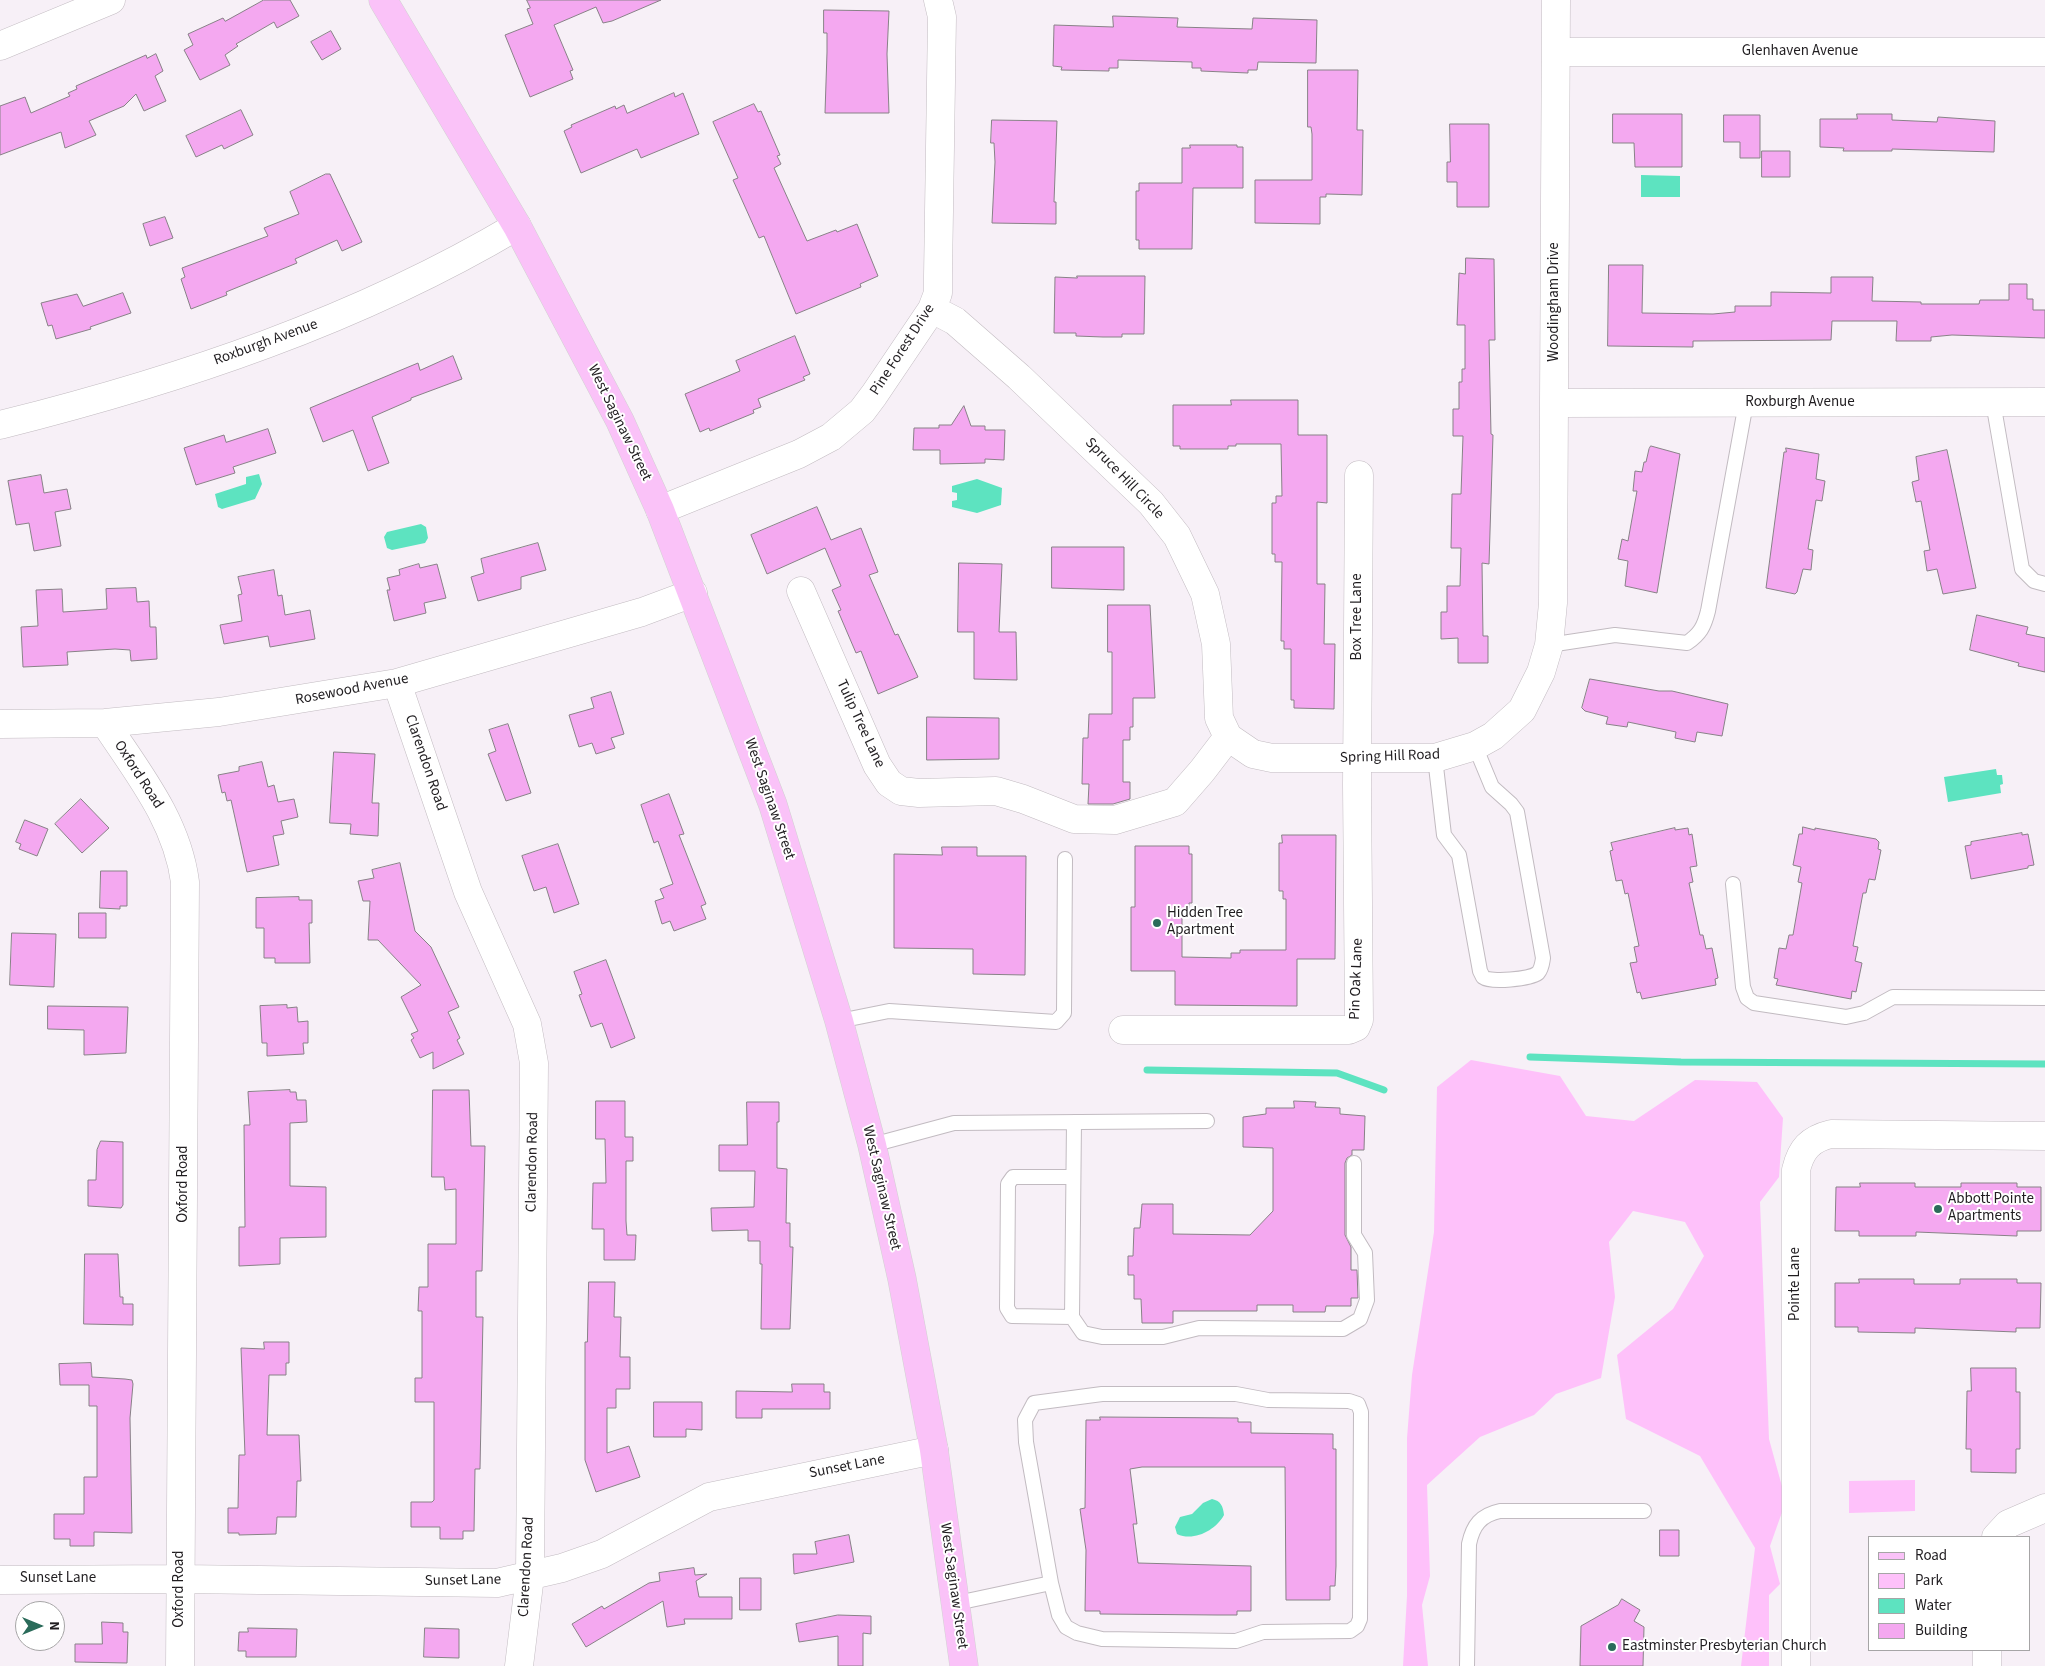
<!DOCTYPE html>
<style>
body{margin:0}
#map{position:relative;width:2045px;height:1666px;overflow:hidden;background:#f7f0f7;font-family:"Source Sans 3",sans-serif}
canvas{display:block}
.legend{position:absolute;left:1868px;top:1536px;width:162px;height:115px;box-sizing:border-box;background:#fff;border:1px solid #a6a5a6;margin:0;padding:6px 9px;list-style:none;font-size:15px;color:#201d20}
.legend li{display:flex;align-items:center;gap:10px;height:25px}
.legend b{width:25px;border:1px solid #a6a5a6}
.north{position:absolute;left:15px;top:1601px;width:50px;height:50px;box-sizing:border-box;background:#fff;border:1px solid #a6a5a6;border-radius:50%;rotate:90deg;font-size:14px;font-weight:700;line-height:20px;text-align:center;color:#201d20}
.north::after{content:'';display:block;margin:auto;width:18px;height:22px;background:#2b6b5a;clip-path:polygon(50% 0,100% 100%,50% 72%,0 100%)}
</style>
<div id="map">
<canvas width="2045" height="1666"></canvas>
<ul class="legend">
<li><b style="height:6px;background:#fac2f8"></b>Road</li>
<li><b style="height:14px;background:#fec1fa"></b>Park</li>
<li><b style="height:14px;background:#5de3c0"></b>Water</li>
<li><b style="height:14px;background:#f4a8f0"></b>Building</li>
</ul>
<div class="north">N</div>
</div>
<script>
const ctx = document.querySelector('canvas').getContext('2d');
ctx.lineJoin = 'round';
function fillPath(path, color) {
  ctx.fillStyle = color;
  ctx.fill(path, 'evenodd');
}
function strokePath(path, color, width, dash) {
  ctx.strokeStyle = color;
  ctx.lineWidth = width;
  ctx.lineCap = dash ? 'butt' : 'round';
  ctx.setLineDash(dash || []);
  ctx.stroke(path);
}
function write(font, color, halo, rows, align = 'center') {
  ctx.font = font + ' "Source Sans 3",sans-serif';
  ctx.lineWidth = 4;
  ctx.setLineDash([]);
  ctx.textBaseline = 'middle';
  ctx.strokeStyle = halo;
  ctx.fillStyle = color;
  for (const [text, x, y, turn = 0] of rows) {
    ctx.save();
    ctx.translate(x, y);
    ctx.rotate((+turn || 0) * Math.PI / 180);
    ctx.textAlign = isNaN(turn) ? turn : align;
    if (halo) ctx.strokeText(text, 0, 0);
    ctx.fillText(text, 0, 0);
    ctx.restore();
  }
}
const green = new Path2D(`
 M1471,1060l89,16 26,40 48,5 61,-41 62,2 26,36 -4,59 -19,25 9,237 17,62 -16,45 10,38 -11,11v71h-28l14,-118 -55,-92 -74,-37 -9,-64 56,-46 31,-53 -19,-34 -52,-11 -24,31 6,55 -14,81 -45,16 -22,21 -54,22 -53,48 3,91 -8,29 6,61h-25l4,-70v-158l5,-63 22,-143 3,-145z
 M1915,1480v31l-66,2v-32z`);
const water = new Path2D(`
 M1641,175l39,1v21h-39z
 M259,474l3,10 -7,15 -33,10 -4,-2 -3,-13 31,-10v-7z
 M977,479l25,9 -1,17 -24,8 -25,-6v-6l5,-1v-7l-5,-1v-6z
 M421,524l5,3 2,11 -3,5 -33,7 -5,-2 -3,-11 3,-5z
 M1996,769l1,6h5l1,9 -3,1 1,8 -53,9 -4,-25z
 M1212,1499c9,2 11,7 12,16 -8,15 -30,27 -47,19l-2,-7 5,-10 12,-3 11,-11z`);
const stream = new Path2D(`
 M1530,1057l151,5 364,2
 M1147,1070l190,3 47,17`);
const building = new Path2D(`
 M264,0h26l9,16 -22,12 -3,-6 -38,22 2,2 -13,9 5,10 -30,15 -16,-30 9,-5 -5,-11 35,-16 2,3z
 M527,0h134l-49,21 -9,2 -7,-16 -42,18 19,45 -3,1 3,8 -43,18 -25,-62 28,-11 -6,-15 3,-1z
 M824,10l65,1 -2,43 2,59h-64l2,-61v-19h-3z
 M1113,16l65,2 -1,9 75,2 1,-11 64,2 -1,43 -58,-1 -1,8h-9v3l-47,-2v-3h-9v-6l-74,-2v8h-9v3l-48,-1 1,-3 -9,-1 1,-41 59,2z
 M331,31l10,18 -19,11 -11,-18z
 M156,54l7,17 -8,5 11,25 -22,10 -8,-17 -12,12 -35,15 7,14 -31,13 -4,-16 -61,23v-49l25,-9 6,16 39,-17 -2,-3 9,-4 -1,-3 70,-31 1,3z
 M1308,70h50l-1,60h6l-1,65 -36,-1v3h-6v27l-65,-1v-43h57v-46l-1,-7h-3z
 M674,93l1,4 8,-4 16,41 -58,24 -4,-9 -56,24 -17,-42 8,-4 -1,-2 44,-19 1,3 8,-4 3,8z
 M754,104l4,8 3,-1 19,44 -3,1 4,8 -7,4 33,73 29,-11 1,2 20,-8 21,52 -18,8 1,3 -65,27 -32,-78 -5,2 -26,-58 5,-2 -25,-56z
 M241,110l12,25 -29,14 -2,-4 -26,12 -10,-21z
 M1613,114h69v53h-47l-1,-24h-21z
 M1857,114h35v6l45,2 1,-5 57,4 -1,31 -102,-3v2h-49l1,-3 -24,-1v-28h37z
 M1724,115h36v43h-20v-16h-16z
 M992,120l65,1 -3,81h2v22l-64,-1 3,-61 -1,-19h-3z
 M1450,124h39v83h-32v-25h-10v-20h3z
 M1190,145h47v2h6v41h-50l-1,61h-53v-9h-3v-49h3v-8h43v-35h8z
 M1762,151h28v26h-28z
 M326,174h4l32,68 -20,9 -5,-11 -42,19 2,4 -71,29 1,3 -36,14 -10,-30 4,-2 -3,-9 86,-32 -4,-8 35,-14 -9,-22z
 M165,217l8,21 -23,8 -7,-22z
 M1466,258l28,1 1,81h-6l2,94 2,1 -4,129 -7,-1 1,73h5v27h-30v-25l-17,1v-27h6v-26h13l1,-38h-10l1,-54h9l2,-58h-10v-27h6v-27h3v-13h3v-44h-8l2,-52 6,1z
 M1609,265h34l-1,48 71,1 22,-2v-6h36v-14l60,1v-16h42l-1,24 49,1v2h58l1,-4h29v-16h18v15h6v11h12v28l-93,-3 -21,2v4h-35l1,-20h-65l-1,19 -138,1v6l-85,-1z
 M1077,276h68l-1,58h-22v3h-19l-27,-1v-3h-22l1,-56 22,1z
 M123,293l8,20 -41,14 1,2 -35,10 -4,-14 -4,1 -7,-23 36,-9 6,12z
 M795,336l15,38 -7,3 2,3 -47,19 3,8 -8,3 1,3 -44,18 -1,-3 -9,4 -15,-38 55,-23 -4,-10z
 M453,356l9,23 -51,19v2l-39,17 17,46 -21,8 -15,-41 -30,12 -13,-34 108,-45 2,7z
 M1231,400h67v35h29v68l-10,-1v82h8l-1,60h11l-1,65 -40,-1v-8h-3v-51h-7v-8h-3l1,-79h-7v-8h-3v-51h4v-7h6l-1,-52h-45v2h-8v3h-48v-3h-7v-41h58z
 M964,406l7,20h14v4h20l-1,30 -19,-1v4l-45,1v-14h-27l1,-22h25v-3h12z
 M268,429l8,24 -43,14 2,6 -39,12 -12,-37 40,-13 2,7z
 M1651,446l29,8 -23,139 -32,-7 3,-25 -10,-2 4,-20 6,2 9,-50h-4l2,-20 7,1 2,-10h2l3,-13z
 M1786,448l33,6 -3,25 9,2 -3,20 -6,-1 -8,49 5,1 -2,20 -8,-1 -6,23 -2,2 -29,-6 18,-136h2z
 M1947,450l29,138 -33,6 -6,-25 -10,2 -3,-20 6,-1 -9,-49 -5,1 -4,-20 7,-2 -3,-23z
 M41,475l3,18 23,-4 4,20 -16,3 6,34 -27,5 -5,-28 -13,2 -8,-44z
 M817,507l14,33 30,-12 17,44 -9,3 26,60 3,-1 20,43 -40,17 -17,-43 -5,2 -18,-42 3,-1 -9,-20 9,-4 -16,-38 -58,26 -16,-39z
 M538,543l8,27 -25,7v12l-43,12 -7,-24 13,-4 -3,-14z
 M1052,547h72v43l-72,-2z
 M959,563l43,1 -3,68h17l1,48 -43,-1v-47h-16z
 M419,564l1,4 17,-4 9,34 -22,5 2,10 -32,8 -7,-31h3l-3,-12 13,-3 -1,-5z
 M274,570l4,26 4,-1 3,20 25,-5 5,29 -45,8 -2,-11 -44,8 -4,-19 22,-4 -4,-26 4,-1 -4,-17z
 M136,588l1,14 12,-1 1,26h6l1,32 -26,2 -1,-11 -15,-1 -48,3 1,13 -45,2 -2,-40 17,-1 -2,-36 26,-1 1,23 44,-3 -1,-20z
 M1108,605h42l5,93h-22v29h-3v13h-7v42h7v17l-17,5h-25l1,-20h-7l1,-46h5l1,-24h23v-62h-4z
 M1977,615l51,12 -2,7 19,4v34l-27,-6 1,-3 -49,-13z
 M1590,679l69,12h13l56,13 -6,32 -25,-4 -2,10 -20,-4 1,-6 -48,-10 -1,5 -21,-3 2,-7 -23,-6 -3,-3z
 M611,692l13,42 -13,4 4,10 -19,6 -4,-11 -13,4 -10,-32 25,-7 -3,-10z
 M927,717l72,1v41l-72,1z
 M508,724l23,69 -25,8 -18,-47 8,-3 -7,-21z
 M334,752l41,2 -3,49h7l-1,33 -28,-2 1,-10 -21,-1z
 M262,762l6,25 6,-2 4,17 16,-3 4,18 -17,4 3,13 -11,2 6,29 -32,7 -16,-72 -4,1 -2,-9 -3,1 -4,-18 21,-4v-4z
 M669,794l15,40 -5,1 27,69 -5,2 5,13 -32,12 -4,-10 -8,3 -7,-23 9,-3 -4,-9 13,-5 -15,-43 -4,2 -13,-38z
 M81,799l28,29 -27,25 -27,-29z
 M25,820l23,9 -11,27 -18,-7 2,-5 -5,-2z
 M1803,827l12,3v-2l61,11 3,3 -1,7 3,1 -6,30 -6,-1 -3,14h-3l-10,53 5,1 -3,14 7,2 -6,29 -4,-1 -1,8 -75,-14 2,-6 -4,-1 5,-30 7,1 3,-14h4l9,-52 -4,-1 3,-15 -8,-2 6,-31h3z
 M1675,828v2l13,-2 1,7 3,-1 5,32 -7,1 3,15 -4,1 11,52h3l3,14 6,-1 6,30 -3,1 1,6 -74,14 -2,-7 -3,1 -7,-30 7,-1 -3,-15 5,-1 -11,-53 -3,1 -3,-14 -6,1 -6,-30 3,-1 -2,-7z
 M2022,833v2l6,-1 6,31 -6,1v2l-57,11 -6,-33 6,-1v-3z
 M1282,835h54l-1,124h-38v47l-122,-1v-34h-44v-64h4v-61h54v8h3v49h-3v9h-7v45l49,1v-5h9v-3h46v-51h-3v-8h-4v-48h3z
 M558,844l21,60 -25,9 -8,-26 -12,4 -12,-35z
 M942,847h35v9h49l-1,119 -52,-1v-25l-79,-1v-94l48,1z
 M400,863l15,68 16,16 28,60 -11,5 12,26 -3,2 7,14 -31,15v-17l-13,6 -9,-18 3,-2 -3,-4 7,-3 -17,-34 20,-12 -43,-45h-10l2,-39h-7l-5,-20 16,-3 -2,-8z
 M101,871h26v35h-7v3l-20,-1z
 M299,897v3h13v23h-3l1,40h-35v-5h-11v-30h-8v-30z
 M79,913h27v25h-27z
 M12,933l44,1 -2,53 -44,-2z
 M606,960l29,78 -24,10 -9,-25 -11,4 -12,-32 3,-1 -8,-22z
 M287,1005v3l10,-1 1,15 10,-1v22h-5l1,11 -37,2v-13h-5l-2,-37z
 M48,1006l80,1 -2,46 -42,2v-25l-36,-1z
 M290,1090v2h6l1,8h9l1,22 -17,1v63l36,1v50l-46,1v26l-41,2v-39h6l-1,-102h6l-2,-33z
 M433,1090h36l2,56h14l-3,125h-6v46h7l-3,152h-5l-1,62h-11v8h-23v-12h-29v-25h21l2,-2v-98h-19v-24h7v-67h-4l1,-24h9v-43h28v-55l-11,1 -1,-13h-12z
 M596,1101h29v36h8v24h-7v60l1,14h9l-1,25h-31v-31h-12l1,-46h13l-1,-44h-9z
 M1294,1101l22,1 -1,5 25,1v6l25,2 -1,34h-12v5l-5,3 -2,5v72l6,12v23h6l1,28h-7v8h-25l-1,6h-32v-7h-36v6h-84v12h-31l-1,-24h-7v-24h-6v-19h5l1,-28h6l2,-24h31v30l77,1 23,-24v-63l-30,-1v-30l23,-3v-6h28z
 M747,1102h32v20h-2v46l10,1 -1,54h4v24h3l-3,82h-29l1,-65h-2v-23h-12v-11l-36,1 -1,-23 43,-1 1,-36h-36v-26h28z
 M101,1141l22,1v63l-2,3 -33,-2v-26h8l1,-30z
 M1860,1183h55v4h46v-4h56v4h24v44h-24v5l-101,-4v4h-57v-5h-24l1,-44h24z
 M85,1254h33l2,43h3v7h10v21l-49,-1z
 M1859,1279h55v5h46v-5h57v4h24l-1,45h-24v4l-101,-4v5l-57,-1v-5h-23v-44h24z
 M589,1282h26l-1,35h7l-1,40h10v32h-14v19h-9v45l22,-7 11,31 -44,15 -11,-32v-118h2z
 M264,1342h25v21h-3v12h-17l-2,60h32l2,46h-4l-1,36h-19l-1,17 -37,1v-2h-11v-25h10l1,-53h6l-4,-107 23,1z
 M91,1363l1,14 33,2 7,1 1,4 -3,34 2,115 -38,-1v14h-24v-7h-16v-25h30v-37h13v-71h-8v-21h-29l-1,-21z
 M1971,1368h45v24h4v57h-4v24l-45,-1v-23h-5l1,-58h4z
 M792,1384h32v8h6v17h-68v9h-26v-27l56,1z
 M654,1402h48v28l-16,-1v8h-32z
 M1100,1417l138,1v4h13v11l82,1v15h3v117l-1,20h-5v14h-44l-1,-133h-143l-12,2 7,55h-4l5,39 113,3v45h-14v4h-20l-117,-1v-3h-15l1,-61 -6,-41 5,-1 1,-88h14z
 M1660,1530h19v26h-19z
 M849,1535l5,27 -60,12 -1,-20h24l-2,-12z
 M694,1568l1,7 12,-1 -11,7 3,16h33v22h-48l1,5 -18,3 -4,-26 -77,46 -14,-23 30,-18 2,3 45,-26 11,-2 -1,-8z
 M740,1578h21v32h-21z
 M1622,1599l18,11 -6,11 10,6 -1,39h-63l1,-40 37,-21z
 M838,1615l33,1v18l-8,-1v33h-25v-30l-39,6 -3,-18z
 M102,1622l21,1v9h5l-1,31 -52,-1v-18h27z
 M248,1628l49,1 -1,28h-50v-6h-8l1,-19h9z
 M425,1628l34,1v29l-35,-1z`);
const lane = new Path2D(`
 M1993,402l29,167 12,12 11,3
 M1549,645l66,-10 72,8c13,-9 17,-16 21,-32l38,-208
 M1435,758l9,77 15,20 21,116 3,6c8,6 47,2 55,-4 4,-5 4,-9 5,-15l-26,-146 -6,-8 -19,-17 -17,-41
 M1733,884l10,103 4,11 7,5 92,14 18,-4 29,-16 152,1
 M839,1021l50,-10 167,11 8,-9 1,-154
 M1074,1122l-2,195 11,16 19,4h61l36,-9 144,1 17,-10 7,-19 -2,-47 -11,-18v-72
 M872,1145l82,-22 253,-2
 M1072,1317l-60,-1 -5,-8 1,-124 5,-7h60
 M957,1603l94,-20 -25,-141 -1,-22 9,-17 68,-9h134l32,6 81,1 9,3 3,8 -1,207 -3,7 -7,5 -87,1 -27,9 -134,-2 -25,-6 -11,-6 -7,-12 -8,-32
 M1467,1666l2,-122c4,-19 12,-29 31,-33h144`);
const street = new Path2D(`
 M0,46l111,-46
 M1556,52h489
 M932,309l23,12 64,56 132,126 26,33 28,58 11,50 3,74 9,19
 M1555,403l490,-1
 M0,425c180,-45 357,-104 517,-199
 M660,510l139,-56 32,-17 31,-26 12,-16 58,-86 6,-16v-17l4,-259 -4,-17
 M801,591l76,174 12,18 12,8 18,2 77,-2 27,8 51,20 41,1 60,-18 27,-31 26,-34
 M397,683l71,209 59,132 7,39 -4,513 -11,90
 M105,723c33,50 72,98 80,159l-5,784
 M0,724l105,-1 114,-11 178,-29 245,-71 51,-19
 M1228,737l25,17 19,4h163l40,-12 18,-10 29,-26 19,-38 8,-27 4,-42 3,-603
 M1123,1030h226l7,-3 3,-7 -2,-235 2,-310
 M1996,1537l12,-13 37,-16
 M0,1580l180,-1 317,4 65,-15 40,-14 107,-57 225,-47
 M1796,1666v-496c5,-21 14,-31 35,-36l214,2
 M1987,1666v-16`);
const primary = new Path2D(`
 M383,0l134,226 103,195 40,89 113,295 66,216 33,124 30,134 32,171 30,216`);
const markers = [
 [1157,923,5,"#2b6b5a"],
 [1938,1209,5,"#2b6b5a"],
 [1612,1647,5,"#2b6b5a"]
];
const streetNames = [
 ["Glenhaven Avenue",1800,52],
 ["Woodingham Drive",1555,302,-90],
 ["Roxburgh Avenue",266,343,-20],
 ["Pine Forest Drive",903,350,-57],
 ["Roxburgh Avenue",1800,403],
 ["West Saginaw Street",619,423,64],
 ["Spruce Hill Circle",1124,479,46],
 ["Box Tree Lane",1358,617,-90],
 ["Rosewood Avenue",352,690,-11],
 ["Tulip Tree Lane",860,724,65],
 ["Spring Hill Road",1390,757,-2],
 ["Clarendon Road",425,763,71],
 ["Oxford Road",138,775,57],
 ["West Saginaw Street",769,799,71],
 ["Pin Oak Lane",1357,979,-88],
 ["Clarendon Road",533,1162,-89],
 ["Oxford Road",184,1184,-90],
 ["West Saginaw Street",881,1188,77],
 ["Pointe Lane",1796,1284,-90],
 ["Sunset Lane",847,1467,-11],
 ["Clarendon Road",527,1567,-87],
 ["Sunset Lane",58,1579],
 ["Sunset Lane",463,1581,-1],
 ["West Saginaw Street",953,1586,82],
 ["Oxford Road",180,1589,-90]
];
const poiNames = [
 ["Hidden Tree",1167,914],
 ["Apartment",1167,931],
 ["Abbott Pointe",1948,1200],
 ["Apartments",1948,1217],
 ["Eastminster Presbyterian Church",1622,1647]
];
fillPath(green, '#fec1fa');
fillPath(water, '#5de3c0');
strokePath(stream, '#5de3c0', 7);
fillPath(building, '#f4a8f0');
strokePath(building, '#888187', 1);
strokePath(lane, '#c2bbc1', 16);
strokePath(street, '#c2bbc1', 29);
strokePath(primary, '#d2d2d2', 29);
strokePath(lane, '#fff', 14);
strokePath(street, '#fff', 28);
strokePath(primary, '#fac2f8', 28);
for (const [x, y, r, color] of markers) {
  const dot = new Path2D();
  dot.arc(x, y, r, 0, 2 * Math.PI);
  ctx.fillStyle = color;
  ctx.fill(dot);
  strokePath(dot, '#fff', 2);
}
write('15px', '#201d20', '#fff', streetNames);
write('15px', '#201d20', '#fff', poiNames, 'left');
</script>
